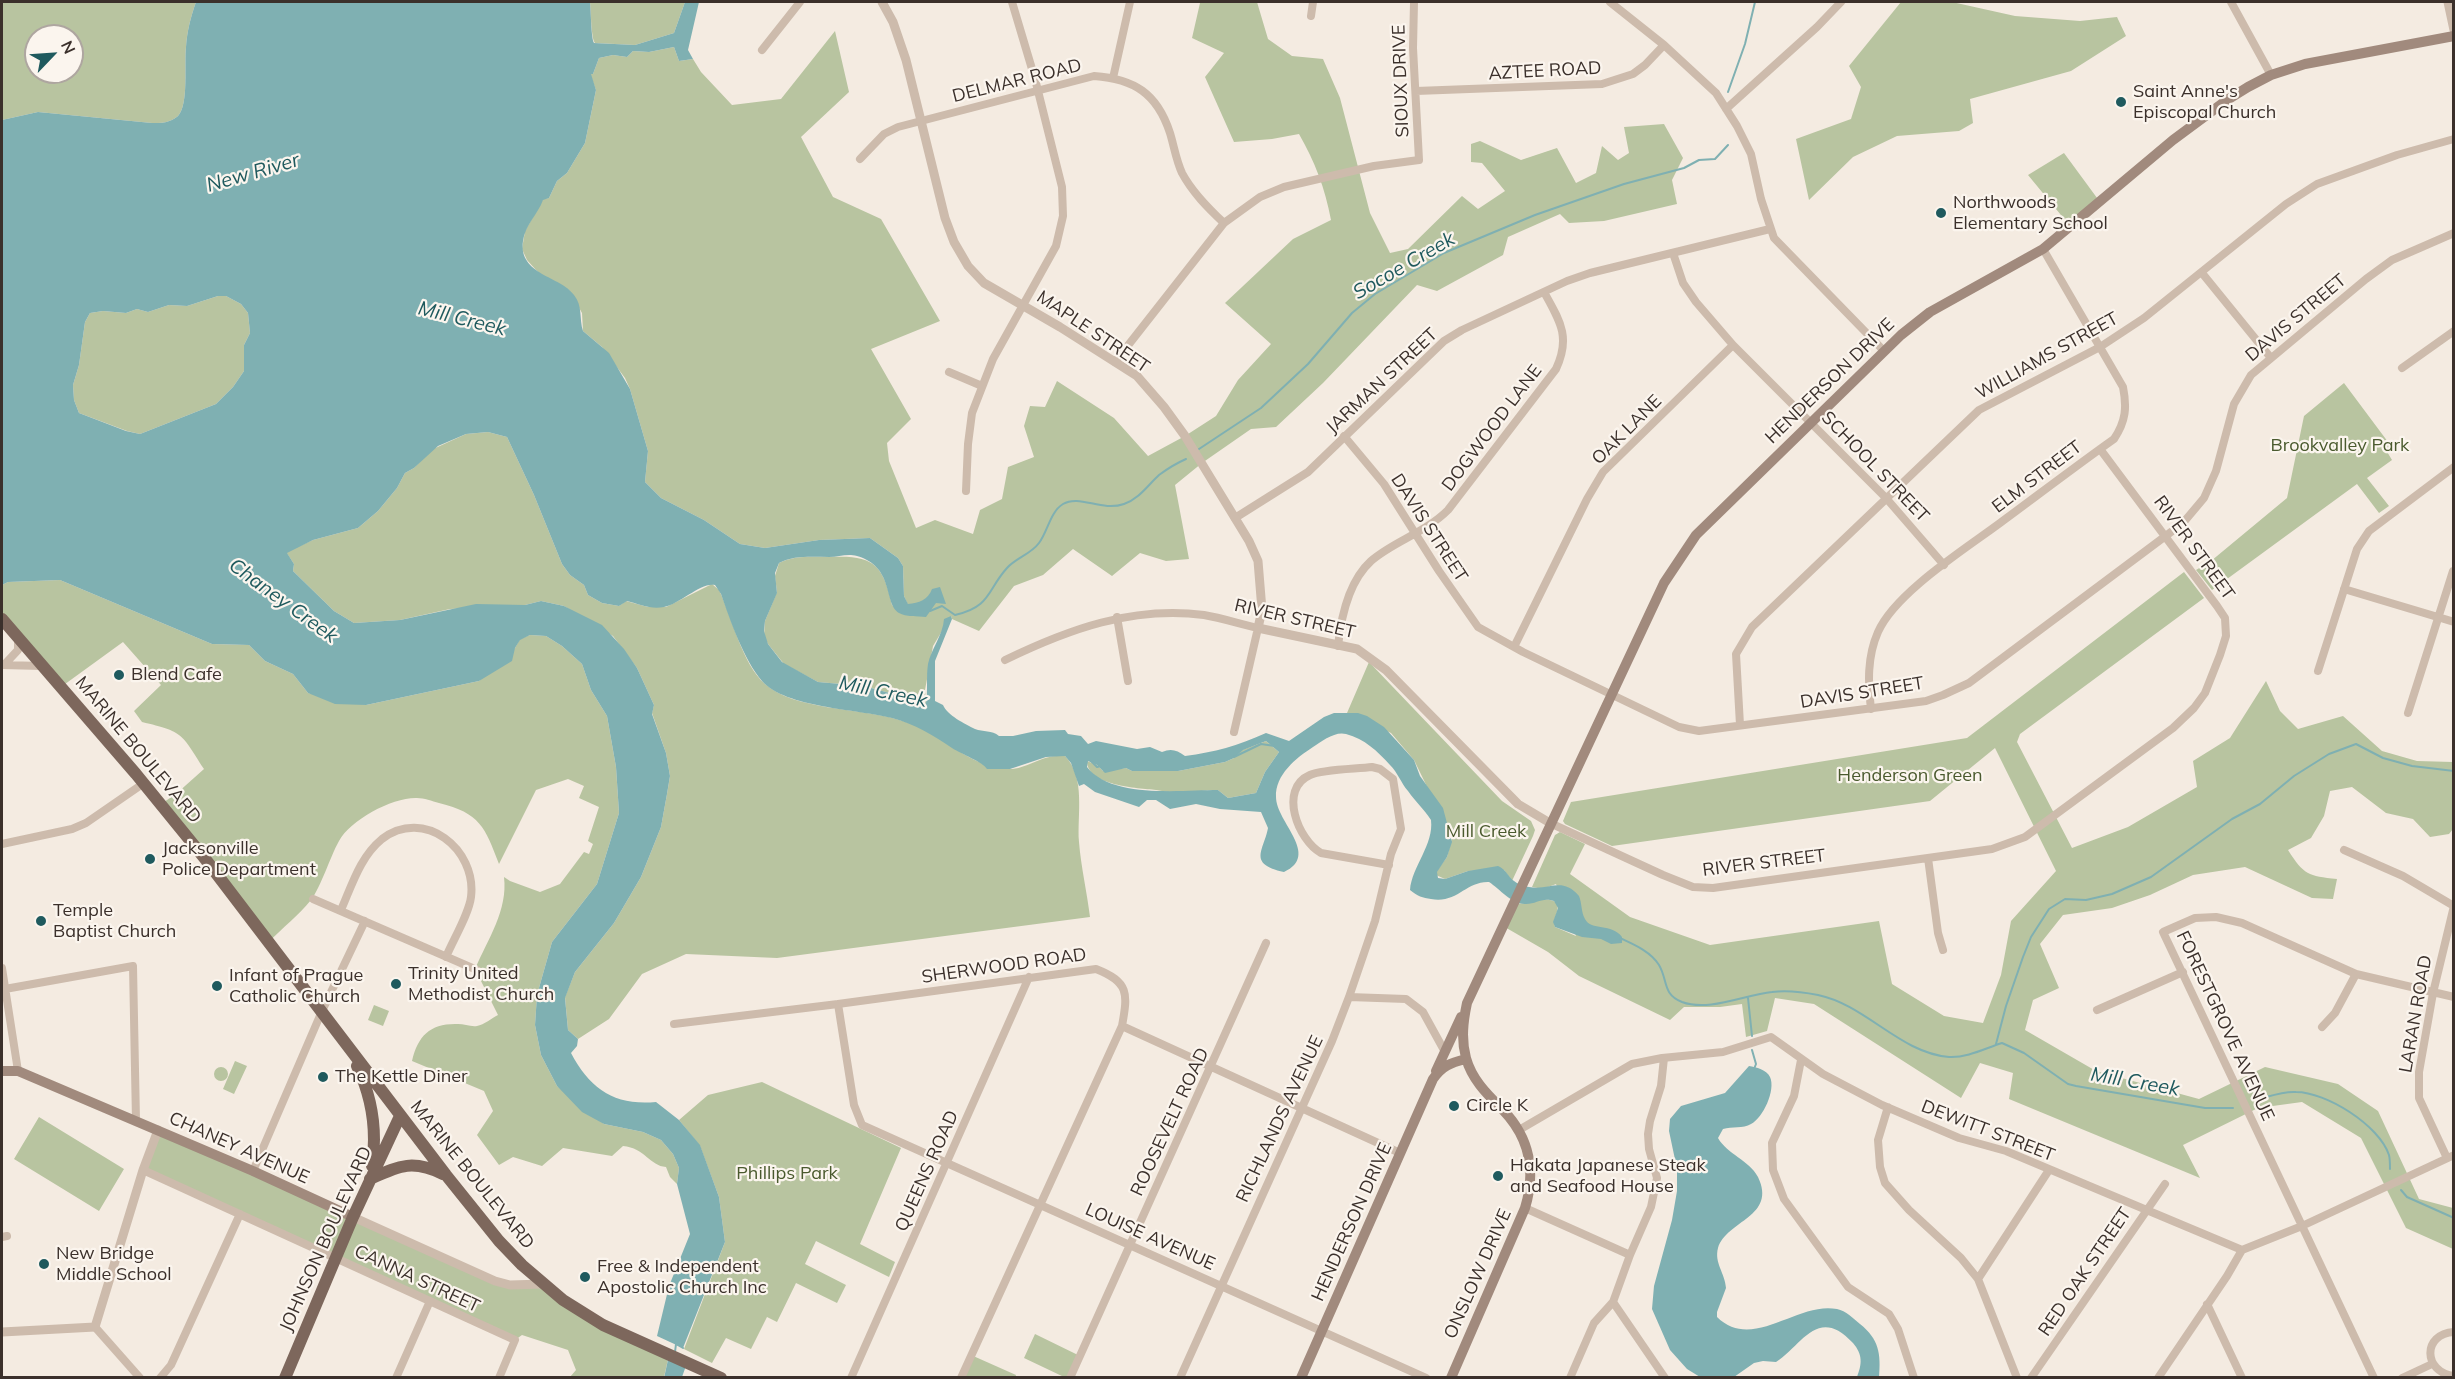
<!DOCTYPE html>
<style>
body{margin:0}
#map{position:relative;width:2455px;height:1379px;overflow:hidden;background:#f4ebe1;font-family:Mulish,sans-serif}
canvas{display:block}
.frame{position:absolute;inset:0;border:3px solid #3b302b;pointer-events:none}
.north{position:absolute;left:24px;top:24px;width:60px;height:60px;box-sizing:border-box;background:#fbf5ee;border:2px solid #aea6a0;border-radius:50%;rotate:65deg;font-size:16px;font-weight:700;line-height:24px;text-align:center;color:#3b302b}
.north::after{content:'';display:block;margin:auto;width:21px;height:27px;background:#1f5a5e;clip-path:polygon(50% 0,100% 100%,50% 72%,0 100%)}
</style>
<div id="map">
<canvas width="2455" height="1379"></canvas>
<div class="frame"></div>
<div class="north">N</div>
</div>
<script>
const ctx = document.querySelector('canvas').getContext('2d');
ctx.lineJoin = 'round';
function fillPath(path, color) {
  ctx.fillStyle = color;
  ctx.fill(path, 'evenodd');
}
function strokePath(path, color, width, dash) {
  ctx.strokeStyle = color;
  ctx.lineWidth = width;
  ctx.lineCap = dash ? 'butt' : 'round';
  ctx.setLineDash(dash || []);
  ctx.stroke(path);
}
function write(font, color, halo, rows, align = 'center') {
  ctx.font = font + ' Mulish,sans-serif';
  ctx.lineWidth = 4.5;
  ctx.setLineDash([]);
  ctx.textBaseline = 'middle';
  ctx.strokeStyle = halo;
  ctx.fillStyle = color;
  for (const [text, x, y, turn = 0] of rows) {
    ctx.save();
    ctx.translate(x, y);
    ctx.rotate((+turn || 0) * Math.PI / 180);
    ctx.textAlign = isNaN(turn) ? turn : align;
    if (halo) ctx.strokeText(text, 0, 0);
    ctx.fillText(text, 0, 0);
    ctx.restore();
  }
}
const green = new Path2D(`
 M2,2h194c-5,14 -9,29 -10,45 -2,17 3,57 -8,69 -8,7 -17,7 -26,7l-114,-11 -36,8zM36,36h36v36h-36z
 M590,2h95l-11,31 -39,12 -40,-2c-4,-5 -4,-32 -5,-41z
 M1202,2h55l11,37 24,17 31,3 17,39 30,115 20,40 18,-4 54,-53 16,13 27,-18 -23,-28 -11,-1v-18l9,-3 41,19 36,-12 19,35 20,-10 6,-27 16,14 11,-7 -5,-26 40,-3 19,34 -11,22 5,24 -73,17 -35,2 -9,-9 -52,23 -5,18 -66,36 -20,-6 -94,98 -47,44 -25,2 -49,34 -27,22 14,74 -23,2 -26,-8 -28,23 -39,-27 -30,26 -29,11 -35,45 -27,-12 -1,-3 -18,30 -8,44 1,13 -62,-17 -46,-4 -34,-18 -16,-20 -4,-8 1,-15 12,-29 -2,-16 4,-13c16,-8 34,-6 51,-6 42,-2 53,6 62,48l13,10 25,-20 -10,8 -12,2 -4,-9 -1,-30 -5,-8 -28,-20 -51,2 -54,8 -25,-4 -36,-24 -43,-22 -16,-16 3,-31 -18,-62 -5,-11 -23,-31 -19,-16 -1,-18 -13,-23 -24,-12 -9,-8 -9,-10 -5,-11 3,-18 18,-32 6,-1 8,-17 10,-8 18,-30 11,-53 -6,-16h3l6,-16 14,-3 14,2 6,-6 16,1 25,-5 5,14 14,-2 8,13 31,33 49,-6 54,-68 14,61 -48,45 32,60 48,22 59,102 -69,28 40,70 -24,24 2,18 27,67 19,-8 38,14 7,-24 22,-11 6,-32 26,-10 -10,-31 6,-20 15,1 12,-26 57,37 34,38 37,-20 31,-20 22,-36 33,-36 -46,-41 68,-64 38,-19c-6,-32 -16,-58 -32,-86l-27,5 -38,3 -29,-65 19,-24 -32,-15 8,-35z
 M1901,2h51l63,14 65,5 37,-4 9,19 -55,35 -101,28 3,24 -14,8 -62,5 -44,21 -44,43 -13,-61 55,-20 10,-32 -12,-21z
 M2064,153l36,49 -30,24 -42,-51z
 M218,296h8l15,8 7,9 2,20 -6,12v26l-11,16 -17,17 -76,30 -13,-3 -48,-18 -5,-13 -1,-15 6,-20 6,-43 5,-9 13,-2 23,2 11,-4 11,3 21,-7 18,1z
 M2344,383l47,63 -5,4 6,10 -25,18 22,28 -10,7 -22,-29 -145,106 -16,-20 15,-9 76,-63 17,-82z
 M488,432l19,5 27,58 28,69 8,11 14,10 4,10 14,8 17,3 7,-5 22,6h18l46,-23 7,6c13,27 23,74 46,94 29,26 94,24 131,35 10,3 21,6 30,11 30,16 45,36 82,39 18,1 35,-16 57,-13 21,22 12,58 14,86 2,25 8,50 11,75l-313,41 -91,-4 -44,20 -33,45 -31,20 -10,-9 -3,-33 10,-25 39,-49 27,-46 20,-50 6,-33 3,-18 -4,-23 -14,-40 2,-8 -17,-37 -24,-32 -49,-30 -23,-5 -16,4 -75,4 -50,11 -46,3 -20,-12 -41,-40 1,-7 -8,-12 27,-12 45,-12 20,-17 19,-23 8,-15 9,-5 17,-18 35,-16z
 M2184,572l20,26 -184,136 -3,8 55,106 56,-21 69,-40 -4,-26 37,-23 36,-57 14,30 18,18 45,-13 39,35 35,10 36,1v67l-4,5 -19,3 -17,-18 -27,-6 -34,-26 -22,4 -6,25 -13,22 -23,12c16,25 20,26 49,29l-4,20 -21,-1 -67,-31 -52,8 -43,20 -38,13 -49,7 -23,29 19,44 -26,12 -8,30 71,41 103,28 66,-32 73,17 40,27 41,88 34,9v41l-47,-21 -45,-90 -59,-36 -44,6 -75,37 17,33 -191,-79 4,-26 -33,-10 -19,35 -147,-94 -39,-6 -8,33 -21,6 -4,-33 -22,3h-36l-14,13 -91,-44 -31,-24 -45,-26 14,-23c15,3 26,-9 40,0 3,9 -5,15 -2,24l21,9 -20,-52 -13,5 -11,-2 23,-52 5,-3 25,12 -15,30 60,43 80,28 169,-24 13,63 52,32 39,7 18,-48 10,-54 45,-50 -61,-123 -65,53 -318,45 -47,-22 -2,-3 8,-19 396,-64z
 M60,580l152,64 37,1 16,16 28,13 15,19 58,12 113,-24 36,-33 5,-9 10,-4 16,1 16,10 20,18 9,26 16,26 9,51 3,46 -22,71 -45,58 -15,53 -2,30 6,30 16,31 47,38 39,8 18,8 12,14 6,14 -2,16 -7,-7 -4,-10c-16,-1 -21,-19 -43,-21l-11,10 -49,-8 -21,18 -29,-9 -14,8 -22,-30 16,-24 -9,-20 -72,-30c6,-26 19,-38 46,-37 6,0 13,3 19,2 7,-1 15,-8 21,-11l-23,-46c13,-30 33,-59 29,-92l6,4 30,11 20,-8 24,-32 5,2 4,-10 -5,-3 11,-34 -20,-9 5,-12 -16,-7 -32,11 -37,74c-14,-37 -19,-51 -60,-61 -7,-2 -15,-5 -22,-5 -24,-1 -67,22 -78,43 -9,16 -18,46 -28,59 -12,15 -29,28 -42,42l-108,-138 15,-10 28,-25c-23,-36 -20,-37 -62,-47l-8,-11 27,-26 -38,-43 -62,45 -59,-68v-34l6,-3z
 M1369,662l133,139 29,20 4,9 -2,6 -21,45 -8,-11 -36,1 -23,8 -9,-4v-3l11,-15 5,-19 -38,-78 -23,-27 -44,-20z
 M1266,741l13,11 -14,20 -9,21 -28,5 -10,-8c-13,0 -25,2 -38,3 -8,0 -16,-2 -24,-3 -18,-2 -69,-4 -69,-29l10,4 6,6 23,-3 6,3h46l47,-9 9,-4 8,-8z
 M374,1005l15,6 -6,15 -15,-6z
 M235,1061l12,5 -13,28 -11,-5z
 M214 1074a7 7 0 1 1 14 0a7 7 0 1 1-14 0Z
 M762,1082l139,66 -41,96 35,18 -6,15 -73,-36 -11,23 41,21 -9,18 -41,-20 -19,39 -10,-5 -16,32 -25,-11 -14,25 -28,-14 41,-107 -6,-45 -19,-51 -21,-26 29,-25z
 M39,1117l85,52 -25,42 -85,-52z
 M158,1130l337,151 49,3 19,16 106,55 -5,22h-94l6,-7 -8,-20 -46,-15 -7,5 -372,-170z
 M1035,1334l45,22 -10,22 -6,-1 -40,-19z
 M971,1355l45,20 -1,3h-54z`);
const water = new Path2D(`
 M196,2h394c1,9 1,36 4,41l41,2 39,-12 11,-31h14l-11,48 5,9 -14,2 -5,-14 -25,5 -16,-1 -6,6 -14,-2 -14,3 -6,16h-2l5,16 -11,53 -18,30 -10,8 -8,17 -6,2c-5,14 -18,25 -20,41 -5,34 38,35 51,54 9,11 5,24 9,36l26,22 21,36 18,62 -3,31 16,16 43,22 36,24 25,4 54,-8 51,-2 28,20 5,8 1,30 4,8c11,-1 20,-4 24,-15l8,-2 6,17 -10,-1 -10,14c-9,-1 -20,0 -27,-4 -16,-10 -4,-46 -42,-57 -10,-3 -18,1 -28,1 -16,0 -35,-2 -50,6l-4,10 2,20 -12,28 -1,10 4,13 14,18 36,20 46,4 62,17c2,-12 0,-26 2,-39 3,-15 15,-29 16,-45l7,-3 1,3 -17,42v40l8,4c4,10 22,19 32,24 8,3 17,1 24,7h14l23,-5 29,-1 3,4 13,2 7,8 8,-3 41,8 13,-2 12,5c9,-4 15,-2 23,4 30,-4 52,-10 81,-23l23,8 35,-24 10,-4h24l9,3 17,11 30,33 6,16 23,32 9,34 -5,15 -10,15 1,6 7,1 23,-8 30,-5c12,5 9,17 31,21 20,4 33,-11 50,9 3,7 2,16 6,23 6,12 27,4 37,18v6l-11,1 -10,-5 -19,-2 -27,-10 -2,-5 5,-14 -4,-7c-12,-4 -17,3 -28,3 -14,1 -26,-15 -37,-22 -23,-1 -32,22 -58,17 -8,-1 -14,-3 -21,-9 2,-24 24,-45 21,-70 -7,-11 -16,-19 -23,-29 -7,-8 -10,-18 -18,-26 -13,-14 -25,-26 -44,-31 -11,-3 -24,7 -33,13 -17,11 -38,28 -37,50 0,25 45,58 8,75 -37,-8 -20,-22 -16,-44l-7,-16 -41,-3 -24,-5 -26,5 -14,-9h-9l-8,7 -44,-15 -11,-8 -5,2 -8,-23 -6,-7 -19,1 -36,12h-23c-4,-7 -26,-15 -35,-21 -19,-13 -37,-24 -60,-30 -35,-9 -106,-10 -130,-37 -18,-21 -32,-61 -41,-87l-6,-9c-14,-3 -35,19 -51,22 -13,3 -25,-3 -37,-6l-8,5 -17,-3 -14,-8 -4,-10 -14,-10 -8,-11 -28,-69 -27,-58 -19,-5 -22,2 -28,12 -24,22 -9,5 -8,15 -19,23 -20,17 -45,12 -26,13 7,11 -1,7 41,40 20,12 46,-3 76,-16 49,1 16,-4 23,5 38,19 22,24 13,19 17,37 -2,9 14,39 4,23 -3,18 -6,33 -20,50 -27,46 -39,49 -10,26 3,32 10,9 -1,7 -6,7c19,36 44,53 85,49l23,18 21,25 19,52 6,45 -42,106 -26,-12 12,-50 21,-52 -13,-50 2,-16 -6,-14 -12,-14 -18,-8 -39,-8 -22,-12 -25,-26 -16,-31 -6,-30 2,-30 15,-53 45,-58 22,-71 -3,-46 -9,-51 -16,-26 -9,-26 -20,-18 -16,-10 -16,-1 -10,5 -5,8 -3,13 -33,20 -113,24 -31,-1 -27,-11 -15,-19 -28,-13 -16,-16 -37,-1 -152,-64 -52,2 -6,3v-465l36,-8 114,11c9,0 18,0 26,-7 11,-12 6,-52 8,-69 1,-16 5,-31 10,-45zM218,296h8l15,8 7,9 2,20 -6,12v26l-11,16 -17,17 -76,30 -14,-3 -47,-18 -5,-13 -1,-15 6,-20 6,-43 5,-9 13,-2 23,2 11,-4 11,3 21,-7 18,1zM1266,741l13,11 -14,20 -9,21 -28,5 -10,-8c-36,0 -106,9 -131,-23l1,-6 9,4 8,8 21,-5 6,3h46l47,-9 9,-4 9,-8z
 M1749,1066c7,1 18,4 21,11 6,13 -7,41 -19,47 -8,5 -19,2 -28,5l-5,9c9,16 31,22 40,39 19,40 -31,43 -40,71 -4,15 7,25 8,40l-9,24v5c36,35 80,-16 120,-8 9,2 16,9 23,15 19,15 21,30 19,53h-22c5,-13 6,-22 -4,-34 -35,-38 -51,2 -77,19l-13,-1 -9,2 -20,14h-34l-13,-8 -17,-19 -18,-41 2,-23 18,-66 5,-29v-22l-8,-38 1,-12 11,-13 44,-13z
 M669,1355l18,8 -5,14 -18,1z`);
const stream = new Path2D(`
 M1728,92l17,-48 10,-42
 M1199,449l62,-41 47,-44 44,-51 23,-19 69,-41 91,-38 89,-31 60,-16 15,-8 16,-1 13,-14
 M930,611l12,-5 13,9c36,-8 32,-25 52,-47 9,-10 24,-14 32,-25 9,-12 11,-31 24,-39 17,-10 38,8 61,0 15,-5 24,-19 35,-29 8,-6 18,-12 27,-16
 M1234,757l27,-13 14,2
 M1091,761l6,6 4,-1
 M1620,940l2,-1c13,6 29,13 37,26 9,15 3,29 23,37 27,10 62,-7 90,-10 15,-2 31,0 46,3 48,10 82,58 131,62 18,1 37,-9 53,-14l22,10 44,31 8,2 129,22h28
 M1748,998l4,38
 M1996,1044l10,-38 17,-49 8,-20 18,-28 16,-10 21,1 26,-6 39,-17 81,-58 28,-15 34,-28 35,-22 27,-10 27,14 29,8 42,5
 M1752,1050l4,14 -2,5
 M2255,1100c13,-3 27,-9 41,-8 30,0 83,33 93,63 1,4 1,10 1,14
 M2401,1190l6,7 47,21
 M675,1352l1,-8 7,4`);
const minor = new Path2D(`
 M1610,2l54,43 52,48 21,33 14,28 10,45 13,39 110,113
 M2231,2l40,73
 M1311,16l2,-14
 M762,50l38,-48
 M1113,78l17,-76
 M1416,91l186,-7 31,-10 12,-9 19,-20
 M1726,109l91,-82 24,-25
 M860,159l24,-25 14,-7 196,-51c40,3 63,17 76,57 4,13 6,27 12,40 10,19 26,35 42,50
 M1673,253l10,30 13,19 37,43 153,153 58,67
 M2202,273l69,85
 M1115,362l109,-139 36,-26 24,-10 90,-21 45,-6 -6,-112 1,-46
 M2402,368l52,-37
 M949,372l33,14
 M1344,436l40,48 55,87 39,56 45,25 156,75 20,4 227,-30 17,-6 26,-12 214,-160 21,-25 12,-27 18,-67 17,-29 115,-96 26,-19 62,-27
 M966,491l2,-47 4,-31 21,-54 63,-113 7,-30 -1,-29 -27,-108 -23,-77
 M1235,518l73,-46 136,-131 18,-11 105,-49 23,-8 180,-44
 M2344,589l110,33
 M1117,617l11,64
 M1338,646c3,-29 10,-64 33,-85 23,-20 54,-28 77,-51l108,-141c15,-32 4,-48 -12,-77
 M1514,647l73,-148 16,-27 130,-127
 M1005,660c64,-31 127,-54 199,-45 18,3 36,9 54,13l-24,104
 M2,665l40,1
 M4,665l14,-15v-11
 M2318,671l39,-122 12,-18 85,-64
 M1871,709c-3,-26 -4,-52 7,-77 17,-39 87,-83 122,-109 38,-28 76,-57 114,-84 12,-18 13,-32 9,-52l-80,-138
 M2408,713l45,-142
 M1740,725l-4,-71 16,-27 227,-217 121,-63 44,-29 142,-114 31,-20 80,-29 57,-16
 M1550,823l113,52 30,12 20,1 279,-39 33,-12 148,-109 21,-20 11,-15 15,-38 6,-19 -1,-18 -8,-12 -117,-157
 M2,844l70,-15 14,-6 58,-40
 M2344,850l59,26 51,30 -21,87 -14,79v26l28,60
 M1928,858l10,75 5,17
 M313,899l164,71
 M341,910c11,-25 19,-53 41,-71 42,-32 95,10 89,58 -2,17 -18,43 -25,60
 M2,968l16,103
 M5,989l128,-23 3,155
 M1349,997l57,2 17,13 22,40
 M838,1004l16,101 8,20 564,253
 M2097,1010l86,-38
 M674,1024l164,-20 258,-35c33,13 32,24 26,57l-161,352
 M1122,1026l278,127
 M2322,1027l13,-14 21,-39
 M1801,1060l-7,36 -22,47 1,27 11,29 64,88 41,27 9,15 16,49
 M1888,1107l-10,33 2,27 5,16 24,27 52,48 17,21 39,99
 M1519,1130l113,-66 30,-6 61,-6 48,-15 52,37 59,31 77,33 47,13 236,99 60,-24 152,-71
 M143,1170l372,170 -16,38
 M253,1171l69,-160 43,-90
 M1525,1208l105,47
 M2,1237l5,-1
 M1978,1279l71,-109
 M1613,1302l52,76
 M2207,1304l35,74
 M95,1327l45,51
 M2454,1332c-32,2 -31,40 0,44
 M160,1378l11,-13 69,-151
 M396,1378l34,-77
 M851,1378l178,-401
 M1070,1378l196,-435
 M1180,1378l152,-337 17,-44 26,-76 16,-67 10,-25 -8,-50 -13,-10 -8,-2c-15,2 -49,2 -62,8 -32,14 -12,65 11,78l68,12
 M1570,1378l24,-55 19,-21 17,-47 21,-48 6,-29 -8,-29 -1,-15 2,-13 11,-35 3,-28
 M2031,1378l134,-194
 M2158,1378l69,-102 15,-26
 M2374,1378l-211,-446 32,-14 21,-1 26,6 114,51 98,23
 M2402,1378l30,-14`);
const tertiary = new Path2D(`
 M882,2l11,20 13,38 39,158 9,24 14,24 16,17 76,44 77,49 27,31 21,29 64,105 9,20 4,49 -4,18 99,21 29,21 132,134 32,19
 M2448,2l6,28
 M353,1217l142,64 15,4 34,-1
 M2,1332l93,-5 48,-157 15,-40`);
const secondary = new Path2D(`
 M2,1071h16l235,100 100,46
 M1436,1071l25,-54
 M1301,1378l132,-299c9,-13 17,-16 33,-20
 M1451,1378l74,-170c11,-36 5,-70 -22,-98 -15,-15 -31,-30 -37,-52 -5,-19 -3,-36 1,-55l197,-420 32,-48 205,-200 29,-23 113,-63 130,-109 54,-40 21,-13 23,-12 34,-11 149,-28`);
const primary = new Path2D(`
 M2,619l134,155 70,86 240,315 53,66 23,24 41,35 40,25 118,53
 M357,1066c15,31 20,66 15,100
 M370,1179c29,-13 42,-20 73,-5
 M285,1378l68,-161 47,-101`);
const markers = [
 [2121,102,6,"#1f5a5e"],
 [1941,213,6,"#1f5a5e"],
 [119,675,6,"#1f5a5e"],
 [150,859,6,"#1f5a5e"],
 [41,921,6,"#1f5a5e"],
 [396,984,6,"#1f5a5e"],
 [217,986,6,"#1f5a5e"],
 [323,1077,6,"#1f5a5e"],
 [1454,1106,6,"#1f5a5e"],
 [1498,1176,6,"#1f5a5e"],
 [44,1264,6,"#1f5a5e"],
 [585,1277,6,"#1f5a5e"]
];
const streetNames = [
 ["AZTEE ROAD",1545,71,-3],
 ["DELMAR ROAD",1017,81,-14],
 ["SIOUX DRIVE",1401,81,-92],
 ["DAVIS STREET",2296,318,-40],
 ["MAPLE STREET",1093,332,34],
 ["WILLIAMS STREET",2047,356,-29],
 ["JARMAN STREET",1382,381,-43],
 ["HENDERSON DRIVE",1830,381,-44],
 ["DOGWOOD LANE",1492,428,-53],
 ["OAK LANE",1627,430,-45],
 ["SCHOOL STREET",1875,467,46],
 ["ELM STREET",2037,477,-37],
 ["DAVIS STREET",1429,528,57],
 ["RIVER STREET",2194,548,54],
 ["RIVER STREET",1295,619,13],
 ["DAVIS STREET",1862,693,-9],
 ["MARINE BOULEVARD",138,750,50],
 ["RIVER STREET",1764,863,-7],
 ["SHERWOOD ROAD",1004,966,-8],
 ["LARAN ROAD",2416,1014,-80],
 ["FORESTGROVE AVENUE",2225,1026,65],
 ["RICHLANDS AVENUE",1280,1119,-65],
 ["ROOSEVELT ROAD",1170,1122,-65],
 ["DEWITT STREET",1988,1131,21],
 ["CHANEY AVENUE",239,1148,24],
 ["QUEENS ROAD",927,1171,-66],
 ["MARINE BOULEVARD",472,1175,51],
 ["HENDERSON DRIVE",1352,1222,-66],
 ["LOUISE AVENUE",1150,1237,24],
 ["JOHNSON BOULEVARD",326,1239,-66],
 ["RED OAK STREET",2085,1272,-56],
 ["ONSLOW DRIVE",1478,1274,-66],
 ["CANNA STREET",417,1279,25]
];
const poiNames = [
 ["Saint Anne's",2133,92],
 ["Episcopal Church",2133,113],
 ["Northwoods",1953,203],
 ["Elementary School",1953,224],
 ["Blend Cafe",131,675],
 ["Jacksonville",162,849],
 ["Police Department",162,870],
 ["Temple",53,911],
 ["Baptist Church",53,932],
 ["Trinity United",408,974],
 ["Methodist Church",408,995],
 ["Infant of Prague",229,976],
 ["Catholic Church",229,997],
 ["The Kettle Diner",335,1077],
 ["Circle K",1466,1106],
 ["Hakata Japanese Steak",1510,1166],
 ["and Seafood House",1510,1187],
 ["New Bridge",56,1254],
 ["Middle School",56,1275],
 ["Free & Independent",597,1267],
 ["Apostolic Church Inc",597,1288]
];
const parkNames = [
 ["Brookvalley Park",2340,446],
 ["Henderson Green",1910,776],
 ["Mill Creek",1486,832],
 ["Phillips Park",787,1174]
];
const waterNames = [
 ["New River",253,173,-16],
 ["Socoe Creek",1404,266,-30],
 ["Mill Creek",462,319,14],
 ["Chaney Creek",283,601,36],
 ["Mill Creek",883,692,12],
 ["Mill Creek",2135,1082,10]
];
fillPath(green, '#b8c4a0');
fillPath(water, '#7fb0b2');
strokePath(stream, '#7fb0b2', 2);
strokePath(minor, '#cdbbac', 8);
strokePath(tertiary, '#cdbbac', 9);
strokePath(secondary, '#a18a7d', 10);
strokePath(primary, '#7d675c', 12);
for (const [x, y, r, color] of markers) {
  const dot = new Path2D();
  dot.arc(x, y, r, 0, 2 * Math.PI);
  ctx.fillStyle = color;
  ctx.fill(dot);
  strokePath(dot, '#fbf5ee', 2);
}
write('18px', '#3b302b', '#fbf5ee', streetNames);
write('18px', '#3b302b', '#fbf5ee', poiNames, 'left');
write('18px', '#4a5a2e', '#fbf5ee', parkNames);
write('italic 20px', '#1f5a5e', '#fbf5ee', waterNames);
</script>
